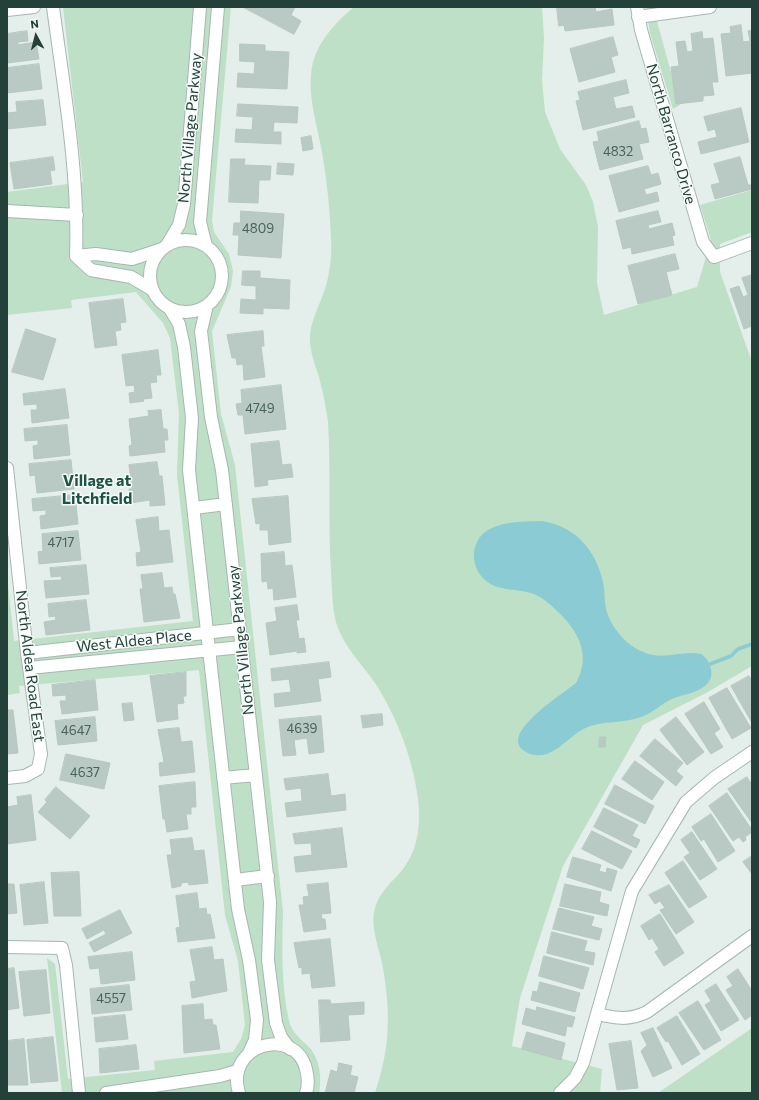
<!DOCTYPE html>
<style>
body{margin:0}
#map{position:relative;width:759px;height:1100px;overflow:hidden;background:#e4eeea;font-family:Commissioner,sans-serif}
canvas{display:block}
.frame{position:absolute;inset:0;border:8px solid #234138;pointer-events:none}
.north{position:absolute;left:16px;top:16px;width:40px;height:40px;-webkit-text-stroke:3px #f5faf8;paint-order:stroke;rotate:353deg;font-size:11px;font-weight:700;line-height:16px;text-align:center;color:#234138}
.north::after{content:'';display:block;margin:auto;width:14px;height:18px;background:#234138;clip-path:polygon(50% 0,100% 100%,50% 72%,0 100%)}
</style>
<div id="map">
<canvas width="759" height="1100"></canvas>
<div class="frame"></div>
<div class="north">N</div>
</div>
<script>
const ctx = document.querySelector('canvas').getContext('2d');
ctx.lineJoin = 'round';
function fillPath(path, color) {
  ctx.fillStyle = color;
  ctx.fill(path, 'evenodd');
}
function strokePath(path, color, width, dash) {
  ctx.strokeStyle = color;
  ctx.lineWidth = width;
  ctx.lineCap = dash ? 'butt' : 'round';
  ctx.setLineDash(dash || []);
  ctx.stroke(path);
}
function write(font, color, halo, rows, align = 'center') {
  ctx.font = font + ' Commissioner,sans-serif';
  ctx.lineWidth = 3;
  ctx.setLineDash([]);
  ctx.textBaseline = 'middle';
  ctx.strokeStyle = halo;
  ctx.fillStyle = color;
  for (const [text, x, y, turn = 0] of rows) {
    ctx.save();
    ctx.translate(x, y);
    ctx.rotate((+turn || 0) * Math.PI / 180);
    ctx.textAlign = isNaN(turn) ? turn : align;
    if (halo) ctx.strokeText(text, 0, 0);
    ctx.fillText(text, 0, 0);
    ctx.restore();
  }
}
const green = new Path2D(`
 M63,7h168l-19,213 2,12 15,22 4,17 -2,16 -19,44 9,83 14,51 48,447c-1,36 -2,73 6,109 3,12 12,18 20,26 11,12 13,31 10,46h-257l-15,-135 8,6 13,115 87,-9 -1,-9 79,-9 8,-13 4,-14 -7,-64 -13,-46 -26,-245 -180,16 1,7 -13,2v-121l7,67 179,-20 -16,-146 2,-62 -9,-75 -7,-15 -27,-31 -65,8 1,8 -65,7v-123l76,-10z
 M354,7h188l2,31 -2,42 3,32 15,37 26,36 7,17 5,25 -1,56 7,32 93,-28 14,-47 -11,-35 52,-15v42l-32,12v28l32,90v304l-46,27 -63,32 -80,141 -43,132 -8,48 90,23 -2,24h-225c15,-46 16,-77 8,-125 -3,-18 -12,-37 -9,-56 3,-16 14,-27 25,-38 19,-21 22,-48 19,-75 -5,-40 -20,-79 -41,-113 -15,-23 -36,-41 -42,-68 -3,-15 -3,-31 -4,-46 -3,-50 0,-100 -3,-150 -2,-15 -5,-30 -9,-45 -4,-13 -9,-24 -9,-39 0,-17 10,-33 15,-49 5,-16 7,-34 6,-51 -1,-28 -4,-58 -9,-86 -5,-28 -15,-57 -10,-85 5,-25 23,-44 42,-60z
 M646,7h7l27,98 -7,4 -23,-76z
 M752,1028v65h-94z`);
const water = new Path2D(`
 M542,521c33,5 54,29 61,61 2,9 1,18 3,27 5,19 20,36 37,43 19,9 39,-2 58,2 10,6 15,23 5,31 -10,9 -23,9 -34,14 -11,5 -19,14 -31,18 -17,6 -34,4 -51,9 -17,6 -27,22 -43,28 -7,2 -15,2 -21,-2 -31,-17 40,-60 50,-69 16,-28 2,-53 -20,-73 -6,-6 -13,-12 -22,-16 -16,-6 -36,-2 -49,-14 -8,-7 -12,-18 -11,-28 5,-32 42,-30 68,-31z`);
const stream = new Path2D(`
 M710,664l21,-8 7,-7 14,-5`);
const building = new Path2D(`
 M243,7h52l-4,8 10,6 -7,13z
 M557,7h38l1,5 16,-3 2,16 -49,6 -1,-6 -5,1z
 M741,25l2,17 7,-1 -2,-10 4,-1v43l-26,3 -5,-42 10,-1 -1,-6z
 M27,31l1,10 -10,1v3l18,-3 3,17 -32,4v-29z
 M702,32l1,7 10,-1 5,44h-6l2,13 -11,1v5l-27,3 -5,-37 8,-1 -3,-24 9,-1 2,11 6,-1 -2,-17z
 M613,37l5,18 -7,2 4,15 -36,10 -9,-33z
 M240,44l25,1v6l24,1 -2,37 -50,-2 1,-14 16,1 1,-12 -15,-1z
 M39,64l3,25 -35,4v-25z
 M626,80l3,13 -16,4 3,12 16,-3 3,11 -52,13 -7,-29 4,-1 -2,-8z
 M43,100l3,25 -39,4v-16l10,-1 -1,-10z
 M238,104l60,3 -1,16 -23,-1 -1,10h8v12l-46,-2 1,-13 16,1 1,-13 -16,-1z
 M741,108l8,34 -48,12 -3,-12 19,-5 -2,-8 -7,2 -4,-14z
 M639,121l2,8 5,-1 3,14 -10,2 4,15 -43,11 -7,-28 6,-1 -2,-9z
 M311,136l2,13 -10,2 -2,-13z
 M53,157l2,13 -5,1 2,13 -38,5 -4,-26z
 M740,157l8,28h3l1,4 -37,10 -4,-14 9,-2 -6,-19z
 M231,159h14l-1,6 27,1 -1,14h-11l-1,23 -29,-1z
 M278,163l16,1 -1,11 -16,-1z
 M648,166l3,9 7,-2 3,11 -17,5 2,6 11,-3 2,9 -40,11 -10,-36z
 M241,211l43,3 -3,44 -43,-3 1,-20h-6l1,-12h6z
 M658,211l3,11 -13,3 1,4 23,-6 3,12 -3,1 2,9 -42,9 -1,-7 -8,2 -7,-28z
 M675,254l4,15 -13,3 6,23 -34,9 -10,-38z
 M243,271h17v7l30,2 -1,29 -26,-1v6l-23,-1 1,-14 15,1v-14l-14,-1z
 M752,275v51l-8,3 -14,-40 9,-3 4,11 5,-2 -6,-17z
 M123,299l3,23 -6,1 1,7 -6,1 2,14 -22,3 -6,-45z
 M26,329l30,10 -13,41 -31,-8z
 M263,331l1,15h-3l4,31 -21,3 -1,-16 -6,1 -1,-7h-4l-5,-23z
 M158,350l3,25h-5l1,7 -7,1 2,15 -9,1 1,2 -14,2 -1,-10 6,-1 -1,-7 -8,1 -4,-31z
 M281,385l5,44 -41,5 -2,-19h-5l-2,-11 6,-1 -1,-13z
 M65,389l4,29 -37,5 -1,-13h6v-6l-13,1 -1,-11z
 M161,410l2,19h4l1,11h-4l1,12 -35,4 -1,-10 3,-1 -3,-26 20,-3 -1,-5z
 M67,425l3,30 -36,4 -1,-13 5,-1v-5l-13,1 -1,-12z
 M279,441l3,24 9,-1 2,13 -26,3 1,5 -13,2 -4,-43z
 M71,460l3,29 -37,4 -2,-18 -5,1 -1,-12z
 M157,462l2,14h3l3,29 -15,1v-6l-20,3 -1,-14h3l-3,-24z
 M75,495l3,29 -37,5 -1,-13 6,-1v-5l-13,1 -1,-12z
 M288,496l3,46 -22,3 -1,-15h-8v-7l-4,1 -4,-25z
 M158,517l1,14 10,-1 4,32 -36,4 -1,-13 5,-1 -5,-32z
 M78,531l3,29 -42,4 -1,-12 5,-1 -1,-17z
 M284,552l1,14 7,-1 4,32 -22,3 -1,-12 -5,1 -1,-8 -5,1 -1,-28z
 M86,565l3,29 -43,4 -2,-17 18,-1 -1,-4 -10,1 -1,-9z
 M162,573l2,15 8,-1 1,7h2l5,24 -36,4 -4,-33h3l-2,-14z
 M86,600l4,30 -44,5 -2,-13 12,-2 -1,-4 -6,1 -1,-13z
 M297,605l2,15h-3l3,19 5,-1 2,14 -9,1v-2l-27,4 -4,-32 11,-2 -2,-13z
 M329,662l2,15 -13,2 3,22 -46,6 -1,-13 17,-2 -2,-13 -17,2 -1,-12z
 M186,672v24h-3l1,7 -7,1 1,15 -21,3 -7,-46z
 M749,676l3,5v42l-21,-37z
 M95,680l3,30 -36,4 -2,-13h6v-6l-13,1 -1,-11z
 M727,688l24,40 -19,11 -23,-41z
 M704,702l16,27 -6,4 9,14 -12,7 -26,-40z
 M132,703l2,17 -10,1 -2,-17z
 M7,710h6l5,43 -11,1z
 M382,714l1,11 -20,3 -2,-12z
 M321,716l3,36 -15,2 -2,-16 -13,2 2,15 -13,1 -4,-36z
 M95,717l2,24 -39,4 -3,-24z
 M676,717l28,35 -17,13 -27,-35z
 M179,728l2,14 11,-1 3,31 -35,4 -1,-13 5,-1 -6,-32z
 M600,737h6l-1,10h-6z
 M655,739l28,24 -7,8 7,6 -7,9 -36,-30z
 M66,754l44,9 -6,26 -44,-9z
 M635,761l29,21 -12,18 -30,-21z
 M328,774l3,22 14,-2 1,16 -59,7 -2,-14 17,-2 -1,-13 -15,2 -2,-11z
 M747,777l5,8v38l-24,-34z
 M195,782l1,25h-5v7h-5l2,15 -21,3 -2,-13h-2l-4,-33z
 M615,785l39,21 -9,18 -40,-20z
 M56,787l34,29 -20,23 -32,-27 9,-10 -2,-2z
 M727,793l25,37v2l-7,5 1,3 -3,2 -4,-5 -6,4 -24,-35z
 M31,795l5,45 -29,4v-37l11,-2 -1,-8z
 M604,808l34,17 -6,11 8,4 -4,8 -42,-21z
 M711,814l24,37 -17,11 -14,-23 -3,2 -9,-14z
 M342,828l5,39 -51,5 -2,-15 18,-2 -1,-12 -16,1 -2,-10z
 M592,831l40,20 -10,18 -40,-20z
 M692,832l25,37 -17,11 -16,-23 6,-4 -9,-13z
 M192,838l2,13 10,-1 4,33 -19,2 -1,-3 -7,1v3l-9,2 -5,-33h5l-2,-15z
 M752,856v18l-9,-12z
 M573,857l28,8 -2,6 7,2 1,-5 10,3 -6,20 -44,-14z
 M683,861l24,36 -18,11 -24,-35z
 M79,872l2,44h-27l-3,-43z
 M44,882l4,41 -24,2 -4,-40z
 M328,883l3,30 -10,1 1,5h3l1,10 -22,3 -5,-27h5l-1,-8 6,-1 -2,-11z
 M7,884h7l3,29 -10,1z
 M565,884l36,8 -2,10 10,3 -2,11 -47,-10z
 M669,885l25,37 -18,12 -16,-24 5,-2 -5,-7 -5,3 -6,-9z
 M197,893l2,16 7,-1 1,7 3,-1 5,24 -37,4 -2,-14 4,-1 -4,-31z
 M559,908l35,9 -3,9 11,3 -3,11 -46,-11z
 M120,910l12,23 -38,19 -5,-9 17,-9 -2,-4 -17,9 -5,-10z
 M660,914l24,39 -20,13 -9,-14 4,-3 -7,-11 -3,2 -8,-14z
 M552,932l35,9 -3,10 11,2 -2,12 -46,-12z
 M330,939l5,47 -23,2 -2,-15 -8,1v-7l-3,1 -5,-25z
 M212,947l2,13 9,-1 4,32 -35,7 -2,-16 6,-1 -6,-31z
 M132,952l3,28 -34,4 -2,-16 -9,1 -2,-12z
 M544,956l45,12 -6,21 -44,-13z
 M14,968l5,40 -12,2v-41z
 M738,969l14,22v24l-7,5 -19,-30 7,-4 -6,-9z
 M46,970l4,43 -26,3 -5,-44z
 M540,982l40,11 -5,19 -44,-12 2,-9 4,1z
 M716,984l23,36 -18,11 -16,-26 6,-4 -6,-10z
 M129,985l3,25 -40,4 -2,-25z
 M319,1000h11l1,4 33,-2v12l-16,1 2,25 -29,2z
 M698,1001l23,39 -17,10 -25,-37z
 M203,1004l1,16 8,-1 1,6h3l4,24 -36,4 -2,-47z
 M537,1007l38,10 -3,10 -5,-1 -2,10 -43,-12 4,-16 10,3z
 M125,1015l3,24 -32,3 -2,-24z
 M677,1016l23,38 -18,11 -14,-24 -2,1 -9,-14z
 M653,1028l19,40 -19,9 -12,-26 6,-6 -6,-12z
 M527,1032l38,11 -4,17 -39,-11z
 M53,1037l5,44 -27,2 -4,-43z
 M24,1039l4,46h-21v-44z
 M631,1041l7,47 -21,2 -8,-46z
 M136,1045l3,24 -39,4 -1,-24z
 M339,1063l13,3 -2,9 8,2 -4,16h-29l6,-23 6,2z`);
const minor = new Path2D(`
 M53,7c11,83 26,165 23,249
 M637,7l4,23 62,212 11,15 38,-14
 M7,10l27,-3
 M638,17l72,-10
 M7,211l70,4
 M150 276a36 36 0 1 1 72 0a36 36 0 1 1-72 0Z
 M167,245l12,-20 5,-21 16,-197
 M206,246l-6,-24 18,-215
 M76,256l20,-2 36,5 30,-10
 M76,256l15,14 40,7 22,13
 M207,305l-6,26 10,86 11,53 48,432 -2,58 8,63 5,14 9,12
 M170,309l9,15 5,23 8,71 -3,52 49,439 11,51 8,60 -2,20 -6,13
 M7,468l20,185 14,101 -3,15 -13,7 -18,2
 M194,508l32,-4
 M27,653l213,-24
 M29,668l213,-21
 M223,778l33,-3
 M235,880l33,-4
 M7,947l55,1 4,17 13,128
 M597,1014c18,4 32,7 50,-2l105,-76
 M106,1093l114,-17 17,-5
 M239,1093c-15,-49 56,-68 67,-24 2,8 3,16 0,24
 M560,1093l15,-15 8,-15 49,-172 54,-89 28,-24 38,-26`);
const numberNames = [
 ["4832",618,152],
 ["4809",258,229],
 ["4749",260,409],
 ["4717",61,543],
 ["4639",302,729],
 ["4647",76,731],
 ["4637",85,773],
 ["4557",111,999]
];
const streetNames = [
 ["North Village Parkway",190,128,-85],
 ["North Barranco Drive",671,134,74],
 ["North Village Parkway",241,640,-96],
 ["West Aldea Place",134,641,-6],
 ["North Aldea Road East",30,666,83]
];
const neighbourhoodNames = [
 ["Village at",97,481],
 ["Litchfield",97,499]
];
fillPath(green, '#bde0c6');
fillPath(water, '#8bcbd4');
strokePath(stream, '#8bcbd4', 3.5);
fillPath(building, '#b9c9c3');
strokePath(building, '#b6c8c0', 1);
strokePath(minor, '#a6b7b1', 14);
strokePath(minor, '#fff', 12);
write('13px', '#48635b', null, numberNames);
write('15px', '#234138', '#f5faf8', streetNames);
write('bold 16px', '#1e5446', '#f5faf8', neighbourhoodNames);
</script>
